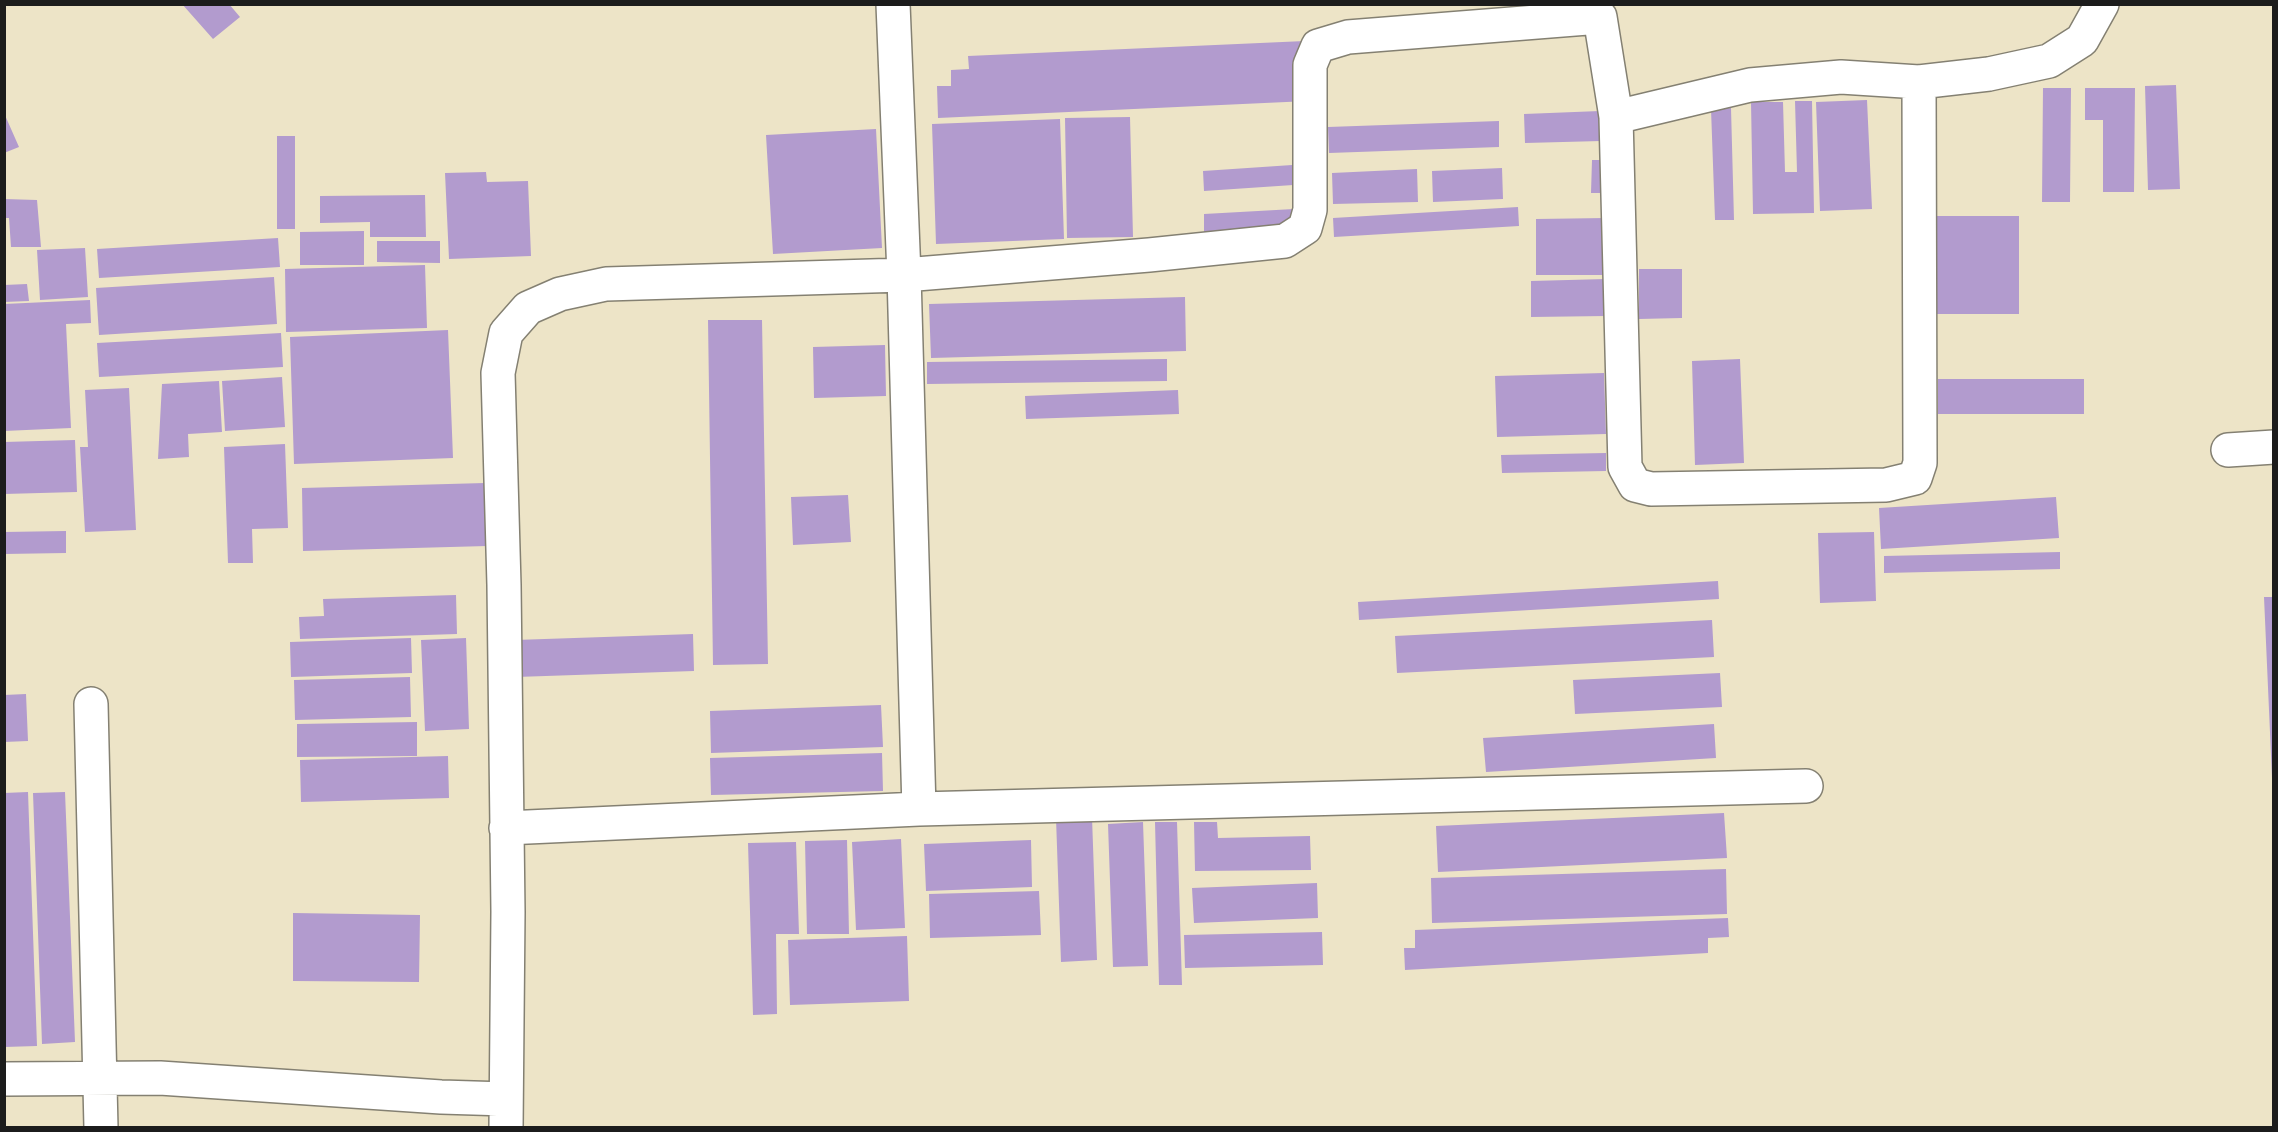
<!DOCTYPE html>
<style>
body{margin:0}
#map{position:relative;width:2278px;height:1132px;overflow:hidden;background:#ede4c7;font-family:"Playpen Sans",sans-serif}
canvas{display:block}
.frame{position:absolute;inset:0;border:6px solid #1c1c1c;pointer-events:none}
</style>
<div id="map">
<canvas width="2278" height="1132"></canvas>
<div class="frame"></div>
</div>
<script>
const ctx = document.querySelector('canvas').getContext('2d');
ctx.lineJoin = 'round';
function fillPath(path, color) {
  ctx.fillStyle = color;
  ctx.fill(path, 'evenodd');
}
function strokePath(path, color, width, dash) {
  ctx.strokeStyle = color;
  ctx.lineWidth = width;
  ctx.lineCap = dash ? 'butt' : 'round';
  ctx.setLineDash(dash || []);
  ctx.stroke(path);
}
const building = new Path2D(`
 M182,4h47l11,13 -27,22z
 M1305,41l3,60 -370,17 -1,-32h14v-16l18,-1 -1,-13z
 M2176,85l4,104 -32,1 -3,-104z
 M2043,88h28l-1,114h-28z
 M2085,88h50l-1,104h-31v-72h-18z
 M1867,100l5,109 -52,2 -4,-109z
 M1795,101h17l2,112 -61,1 -2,-112h32l2,70h12z
 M1731,108l3,112h-19l-4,-111z
 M1600,111l1,30 -76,2 -1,-29z
 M4,113l15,34 -15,6z
 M1130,117l3,120 -66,1 -2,-120z
 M1060,119l4,120 -128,5 -4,-120z
 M1499,121v26l-170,6 -1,-26z
 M876,129l6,119 -109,6 -7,-119z
 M277,136h18v93h-18z
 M1592,160h12v33h-13z
 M1307,164l1,20 -104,7 -1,-20z
 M1502,168l1,31 -70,3 -1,-31z
 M1417,169l1,33 -85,2 -1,-31z
 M486,172l1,10 41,-1 3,75 -82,3 -4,-86z
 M425,195l1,42h-56v-15l-50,1v-27z
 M4,199l33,1 4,47h-30l-2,-29h-5z
 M1518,207l1,19 -185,11 -1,-19z
 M1294,209l1,22 -91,4v-21z
 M1931,216h88v98h-89z
 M1606,218v57h-70v-56z
 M364,231v34h-64v-33z
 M278,238l2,29 -181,11 -2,-29z
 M377,241h63v22l-63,-1z
 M85,248l3,49 -48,3 -3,-50z
 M425,265l2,63 -141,4 -1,-63z
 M1639,269h43v49l-43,1z
 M274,277l3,47 -178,11 -3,-47z
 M1606,279v37l-75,1v-36z
 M27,284l2,17 -25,1v-17z
 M1185,297l1,54 -255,7 -2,-54z
 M90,300l1,23 -25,1 5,104 -67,3v-127z
 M708,320h54l6,344 -55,1z
 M448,330l5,128 -159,6 -4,-127z
 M281,333l2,34 -184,10 -2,-34z
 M885,345l1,51 -72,2 -1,-51z
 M1167,359v22l-240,3v-22z
 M1740,359l4,104 -49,2 -3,-104z
 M1604,373l2,61 -109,3 -2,-61z
 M282,377l3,50 -60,4 -3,-50z
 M1938,379h146v35h-146z
 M219,381l3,51 -34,2 1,23 -31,2 4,-75z
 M129,388l7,142 -51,2 -5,-85h8l-3,-57z
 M1178,390l1,24 -153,5 -1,-23z
 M75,440l2,52 -73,2v-52z
 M285,444l3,84 -36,1 1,34h-25l-4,-116z
 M1606,453v18l-104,2 -1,-18z
 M485,483l2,63 -184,5 -1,-63z
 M848,495l3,47 -58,3 -2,-48z
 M2056,497l3,41 -178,11 -2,-41z
 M66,531v22l-62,1v-22z
 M1874,532l2,69 -56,2 -2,-70z
 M2060,552v17l-176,4v-17z
 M1718,581l1,18 -360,21 -1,-18z
 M456,595l1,39 -157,5 -1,-22 25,-1 -1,-17z
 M2264,597h10v181h-2z
 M1712,620l2,37 -317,16 -2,-37z
 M693,634l1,37 -178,6 -1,-37z
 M411,638l1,35 -121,4 -1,-35z
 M466,638l3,91 -44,2 -4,-91z
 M1720,673l2,34 -147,7 -2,-34z
 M410,677l1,40 -116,3 -1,-40z
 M26,694l2,47 -24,1v-47z
 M881,705l2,42 -172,6 -1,-42z
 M417,722v34l-120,1v-33z
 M1714,724l2,34 -230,14 -3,-34z
 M882,753l1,38 -172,4 -1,-37z
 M448,756l1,42 -148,4 -1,-42z
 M28,792l9,254 -33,1v-254z
 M65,792l10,250 -33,2 -9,-251z
 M1724,813l3,45 -289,14 -2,-46z
 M1092,817l5,143 -36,2 -5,-144z
 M1143,822l5,144 -35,1 -5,-143z
 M1155,822h22l5,163h-23z
 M1194,822h23l1,16 92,-2 1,34 -116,1z
 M901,839l4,89 -49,2 -4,-88z
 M847,840l2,94h-42l-2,-93z
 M1031,840l1,47 -106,4 -2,-47z
 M796,842l3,92h-23l1,80 -24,1 -5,-172z
 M1726,869l1,45 -295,9 -1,-45z
 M1317,883l1,35 -124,5 -2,-35z
 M1039,891l2,44 -111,3 -1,-44z
 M293,913l127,2 -1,67 -126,-1z
 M1728,918l1,19 -21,1v15l-303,17 -1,-22h11v-18z
 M1322,932l1,33 -138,3 -1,-33z
 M907,936l2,65 -119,4 -2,-65z`);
const minor = new Path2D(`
 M893,4l11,271 15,534
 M1616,117l134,-32 91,-8 78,5 70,-8 60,-13 33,-21 20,-36
 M2228,450l46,-3
 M91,704l10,424
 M506,828l413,-19 887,-23
 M4,1079l156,-1 281,19 65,2
 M506,1128l2,-216 -4,-327 -6,-212 8,-40 22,-25 32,-14 46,-10 298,-9 245,-20 136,-14 20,-13 5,-18v-145l8,-19 30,-9 252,-20 16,100 9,350 10,18 16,4 235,-4 29,-7 5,-15 -1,-381`);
fillPath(building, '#b29bce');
strokePath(minor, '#848072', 36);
strokePath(minor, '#fff', 33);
</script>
